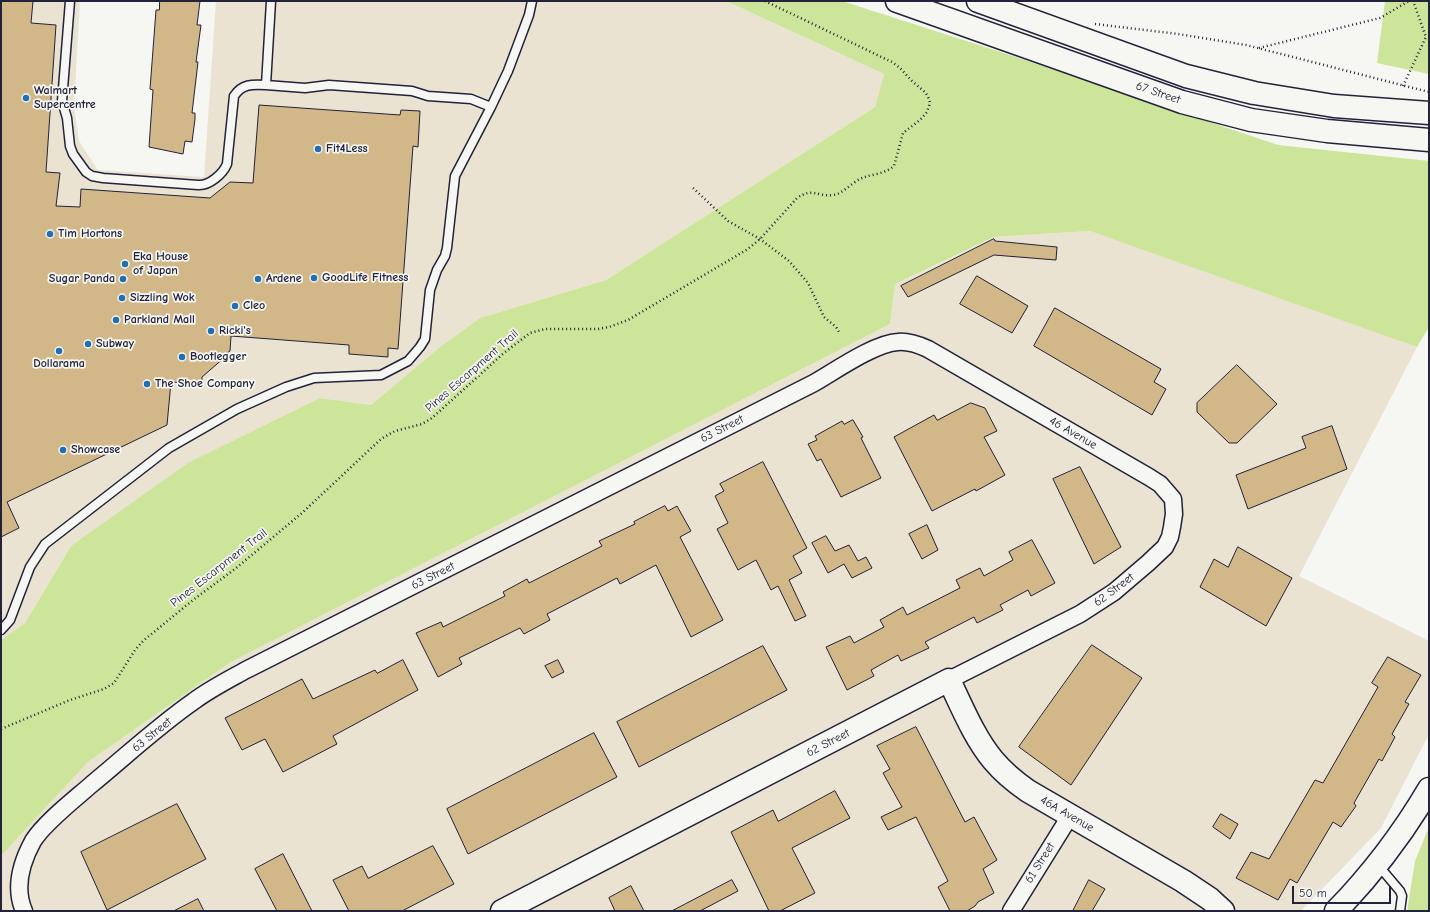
<!DOCTYPE html>
<style>
body{margin:0}
#map{position:relative;width:1430px;height:912px;overflow:hidden;background:#f6f6f2;font-family:"Comic Neue",sans-serif}
canvas{display:block}
.frame{position:absolute;inset:0;border:2px solid #22223b;pointer-events:none}
.scale{position:absolute;left:1292px;top:886px;width:99px;height:18px;box-sizing:border-box;border:2px solid #22223b;border-top:0;padding-left:5px;font-size:12px;line-height:14px;white-space:nowrap;color:#22223b;-webkit-text-stroke:3px #f6f6f2;paint-order:stroke}
</style>
<div id="map">
<canvas width="1430" height="912"></canvas>
<div class="frame"></div>
<div class="scale">50 m</div>
</div>
<script>
const ctx = document.querySelector('canvas').getContext('2d');
ctx.lineJoin = 'round';
function fillPath(path, color) {
  ctx.fillStyle = color;
  ctx.fill(path, 'evenodd');
}
function strokePath(path, color, width, dash) {
  ctx.strokeStyle = color;
  ctx.lineWidth = width;
  ctx.lineCap = dash ? 'butt' : 'round';
  ctx.setLineDash(dash || []);
  ctx.stroke(path);
}
function write(font, color, halo, rows, align = 'center') {
  ctx.font = font + ' "Comic Neue",sans-serif';
  ctx.lineWidth = 3.5;
  ctx.setLineDash([]);
  ctx.textBaseline = 'middle';
  ctx.strokeStyle = halo;
  ctx.fillStyle = color;
  for (const [text, x, y, turn = 0] of rows) {
    ctx.save();
    ctx.translate(x, y);
    ctx.rotate((+turn || 0) * Math.PI / 180);
    ctx.textAlign = isNaN(turn) ? turn : align;
    if (halo) ctx.strokeText(text, 0, 0);
    ctx.fillText(text, 0, 0);
    ctx.restore();
  }
}
const built = new Path2D(`
 M1,1h79l-6,106 5,34 19,29 106,7 12,-176h510l158,73 -9,33 -269,173 -126,38 -40,29 -69,58 -51,-7 -249,148 -46,77 -24,17z
 M1090,231l175,57 152,59 -118,229 130,65v93l-48,94 -80,83h-1300v-55l87,-94 143,-100 659,-338 5,-40 100,-47z`);
const green = new Path2D(`
 M726,1h116l171,55 265,89 151,16v166l-12,20 -327,-116 -96,6 -99,47 -5,40 -659,338 -143,100 -87,94v-216l24,-17 46,-77 117,-83 132,-65 51,7 69,-58 40,-29 126,-38 269,-173 9,-33z
 M1385,1h44v73l-52,-11z
 M1429,827v84h-22l8,-50z`);
const building = new Path2D(`
 M1,1h32l-2,22 25,2 -10,147 14,1 -4,33 24,1 1,-18 129,9 20,-16 23,1 6,-78 141,10 1,-5 19,1 -2,36 -5,-1 -15,203 -10,-1v9l-39,-3v-9l-118,-9 -1,15 -7,5 2,1 -23,20v7l-31,-2 -4,43 -160,77 12,26 -18,9z
 M160,1h40l-3,24h4l-5,37h2l-6,51h3v6l-3,23 -7,-1 -2,13 -34,-7 4,-57 -3,-1 6,-79h3z
 M994,239l1,2 62,6 -1,13 -62,-5 -86,42 -7,-11z
 M977,276l51,30 -16,27 -52,-29z
 M1055,308l106,61 -7,13 12,7 -14,26 -118,-69z
 M1237,365l40,39 -40,39h-8l-32,-31v-9z
 M971,403l14,5 12,23 -13,6 21,38 -29,16 -1,-2 -43,22 -38,-74 40,-22 3,5z
 M853,420l10,17 -2,1 20,40 -40,19 -20,-38 -4,2 -9,-17 9,-4 -2,-4 27,-15 2,3z
 M1332,426l15,43 -99,40 -12,-34 70,-27 -4,-11z
 M763,462l44,86 -14,8 9,17 -13,7 17,36 -11,5 -17,-35 -7,4 -15,-30 -18,10 -21,-41 11,-6 -13,-27 9,-5 -4,-7z
 M1080,467l41,80 -27,17 -41,-85z
 M665,506l3,5 9,-5 14,25 -11,6 43,83 -32,17 -35,-72 -36,19 -3,-6 -70,36 3,6 -26,14 -4,-6 -61,30 3,6 -24,13 -22,-44 25,-11 2,5 62,-31 -2,-4 24,-13 2,4 73,-37 -3,-5 36,-17 -1,-2z
 M927,525l11,25 -16,9 -13,-25z
 M826,536l9,15 14,-6 9,16 8,-4 6,11 -20,10 -8,-14 -16,9 -16,-30z
 M1032,540l23,43 -24,13 -3,-6 -28,15 3,5 -26,13 -3,-6 -49,25 4,6 -28,13 -3,-6 -27,15 3,6 -27,14 -21,-43 24,-11 4,7 30,-16 -4,-7 23,-13 4,8 53,-27 -4,-8 24,-12 4,8 29,-16 -4,-8z
 M1238,547l54,31 -26,48 -66,-39 14,-28 14,8z
 M1092,645l50,33 -71,107 -52,-38z
 M763,646l24,44 -148,77 -22,-45z
 M1388,657l33,18 -16,27 4,2 -17,30 3,3 -13,24 -3,-2 -25,44 2,3 -15,21 -8,-5 -36,61 -7,-4 -12,21 -42,-22 15,-26 18,7 46,-79 8,3 55,-96 -6,-4z
 M403,660l15,30 -85,46 4,8 -54,28 -18,-33 -23,11 -17,-32 77,-39 11,20 62,-29 2,3z
 M558,660l6,12 -12,6 -7,-12z
 M916,727l49,95 9,-5 23,43 -14,9 11,24 -16,9 -3,4 -8,5h-17l-12,-24 10,-6 -32,-64 -28,13 -7,-13 21,-10 -19,-34 7,-4 -13,-23z
 M594,733l23,44 -149,77 -21,-45z
 M835,791l15,27 -58,30 23,45 -35,18h-11l-38,-79 42,-22 5,11z
 M177,804l29,55 -99,51 -26,-58z
 M1221,814l17,10 -8,15 -17,-12z
 M433,846l21,38 -52,27h-53l-16,-31 29,-14 6,12z
 M283,854l29,57h-35l-22,-42z
 M732,880l6,11 -38,20h-28z
 M1089,880l16,9 -13,22h-19z
 M631,886l13,25h-29l-6,-13z
 M198,899l6,12h-30z`);
const path = new Path2D(`
 M1095,24l83,10 68,11 183,47
 M1259,48l121,-30 29,-17
 M1403,86l23,-49 -13,-36
 M693,188l35,33 32,18 29,22 19,22 16,34 12,10 3,5
 M1,729l69,-29 34,-11 10,-6 21,-33 8,-9 50,-41 42,-31 67,-56 79,-74 14,-8 27,-7 10,-6 72,-65 26,-20 15,-4h53l11,-2 19,-7 120,-71 12,-10 37,-41c16,-11 20,-1 36,-3 10,-1 19,-13 29,-17 10,-4 23,-4 32,-12l9,-33 17,-13 7,-8 3,-9 -1,-4 -3,-6 -14,-12 -12,-13 -8,-6 -127,-61`);
const lane = new Path2D(`
 M70,1l-8,100 5,17 3,28 3,8 13,18 6,4 11,2 95,7c11,1 25,-11 29,-21l7,-68c8,-12 18,-12 32,-11
 M271,1l-5,84 39,3 24,-3 83,6 16,5 43,3 20,8
 M1,630l9,-10 20,-53 15,-23 124,-96 68,-39 49,-22 28,-9 67,-3 27,-14 12,-14 5,-8 5,-49 7,-20 8,-14 2,-8 8,-72 36,-69 17,-36 21,-56 3,-14
 M1378,865l22,26 2,5 -2,15`);
const street = new Path2D(`
 M24,911c-10,-23 -3,-48 9,-70 11,-18 42,-42 59,-57 34,-28 66,-58 102,-83 16,-12 34,-21 52,-31l568,-287c21,-12 61,-40 84,-41 10,-1 21,3 30,7l221,128 11,7 13,15 1,15 -2,13 -2,10 -5,10 -17,16 -34,29 -34,22 -131,66
 M1011,911l59,-95`);
const secondary = new Path2D(`
 M502,911l447,-231c13,27 25,57 44,80 10,12 22,22 35,31l155,90 27,18 13,12
 M1336,911c36,-37 67,-78 93,-122`);
const primary = new Path2D(`
 M897,1l285,101 69,18 76,11 102,9
 M978,1l208,75 68,17 80,13 95,7`);
const markers = [
 [26,98,4,"#1f6fb2"],
 [318,149,4,"#1f6fb2"],
 [50,234,4,"#1f6fb2"],
 [125,264,4,"#1f6fb2"],
 [314,278,4,"#1f6fb2"],
 [123,279,4,"#1f6fb2"],
 [258,279,4,"#1f6fb2"],
 [122,298,4,"#1f6fb2"],
 [235,306,4,"#1f6fb2"],
 [116,320,4,"#1f6fb2"],
 [211,331,4,"#1f6fb2"],
 [88,344,4,"#1f6fb2"],
 [59,351,4,"#1f6fb2"],
 [182,357,4,"#1f6fb2"],
 [147,384,4,"#1f6fb2"],
 [63,450,4,"#1f6fb2"]
];
const poiNames = [
 ["Walmart",34,91],
 ["Supercentre",34,105],
 ["Fit4Less",326,149],
 ["Tim Hortons",58,234],
 ["Eka House",133,257],
 ["of Japan",133,271],
 ["GoodLife Fitness",322,278],
 ["Sugar Panda",115,279,"right"],
 ["Ardene",266,279],
 ["Sizzling Wok",130,298],
 ["Cleo",243,306],
 ["Parkland Mall",124,320],
 ["Ricki's",219,331],
 ["Subway",96,344],
 ["Bootlegger",190,357],
 ["Dollarama",59,364,"center"],
 ["The Shoe Company",155,384],
 ["Showcase",71,450]
];
const streetNames = [
 ["67 Street",1158,93,19],
 ["Pines Escarpment Trail",472,371,-41],
 ["63 Street",722,429,-27],
 ["46 Avenue",1073,433,30],
 ["Pines Escarpment Trail",219,568,-38],
 ["63 Street",433,576,-27],
 ["62 Street",1114,590,-37],
 ["63 Street",152,735,-39],
 ["62 Street",828,743,-27],
 ["46A Avenue",1067,814,30],
 ["61 Street",1040,863,-58]
];
fillPath(built, '#ebe3d2');
fillPath(green, '#cce59b');
fillPath(building, '#d2b788');
strokePath(building, '#22223b', 1);
strokePath(lane, '#22223b', 11);
strokePath(street, '#22223b', 19);
strokePath(secondary, '#22223b', 25);
strokePath(primary, '#22223b', 25);
strokePath(path, '#22223b', 2.5, [1, 3]);
strokePath(lane, '#f6f6f2', 8);
strokePath(street, '#f6f6f2', 16);
strokePath(secondary, '#f6f6f2', 22);
strokePath(primary, '#f6f6f2', 22);
for (const [x, y, r, color] of markers) {
  const dot = new Path2D();
  dot.arc(x, y, r, 0, 2 * Math.PI);
  ctx.fillStyle = color;
  ctx.fill(dot);
  strokePath(dot, '#f6f6f2', 1.5);
}
write('bold 12px', '#22223b', '#f6f6f2', poiNames, 'left');
write('12px', '#22223b', '#f6f6f2', streetNames);
</script>
